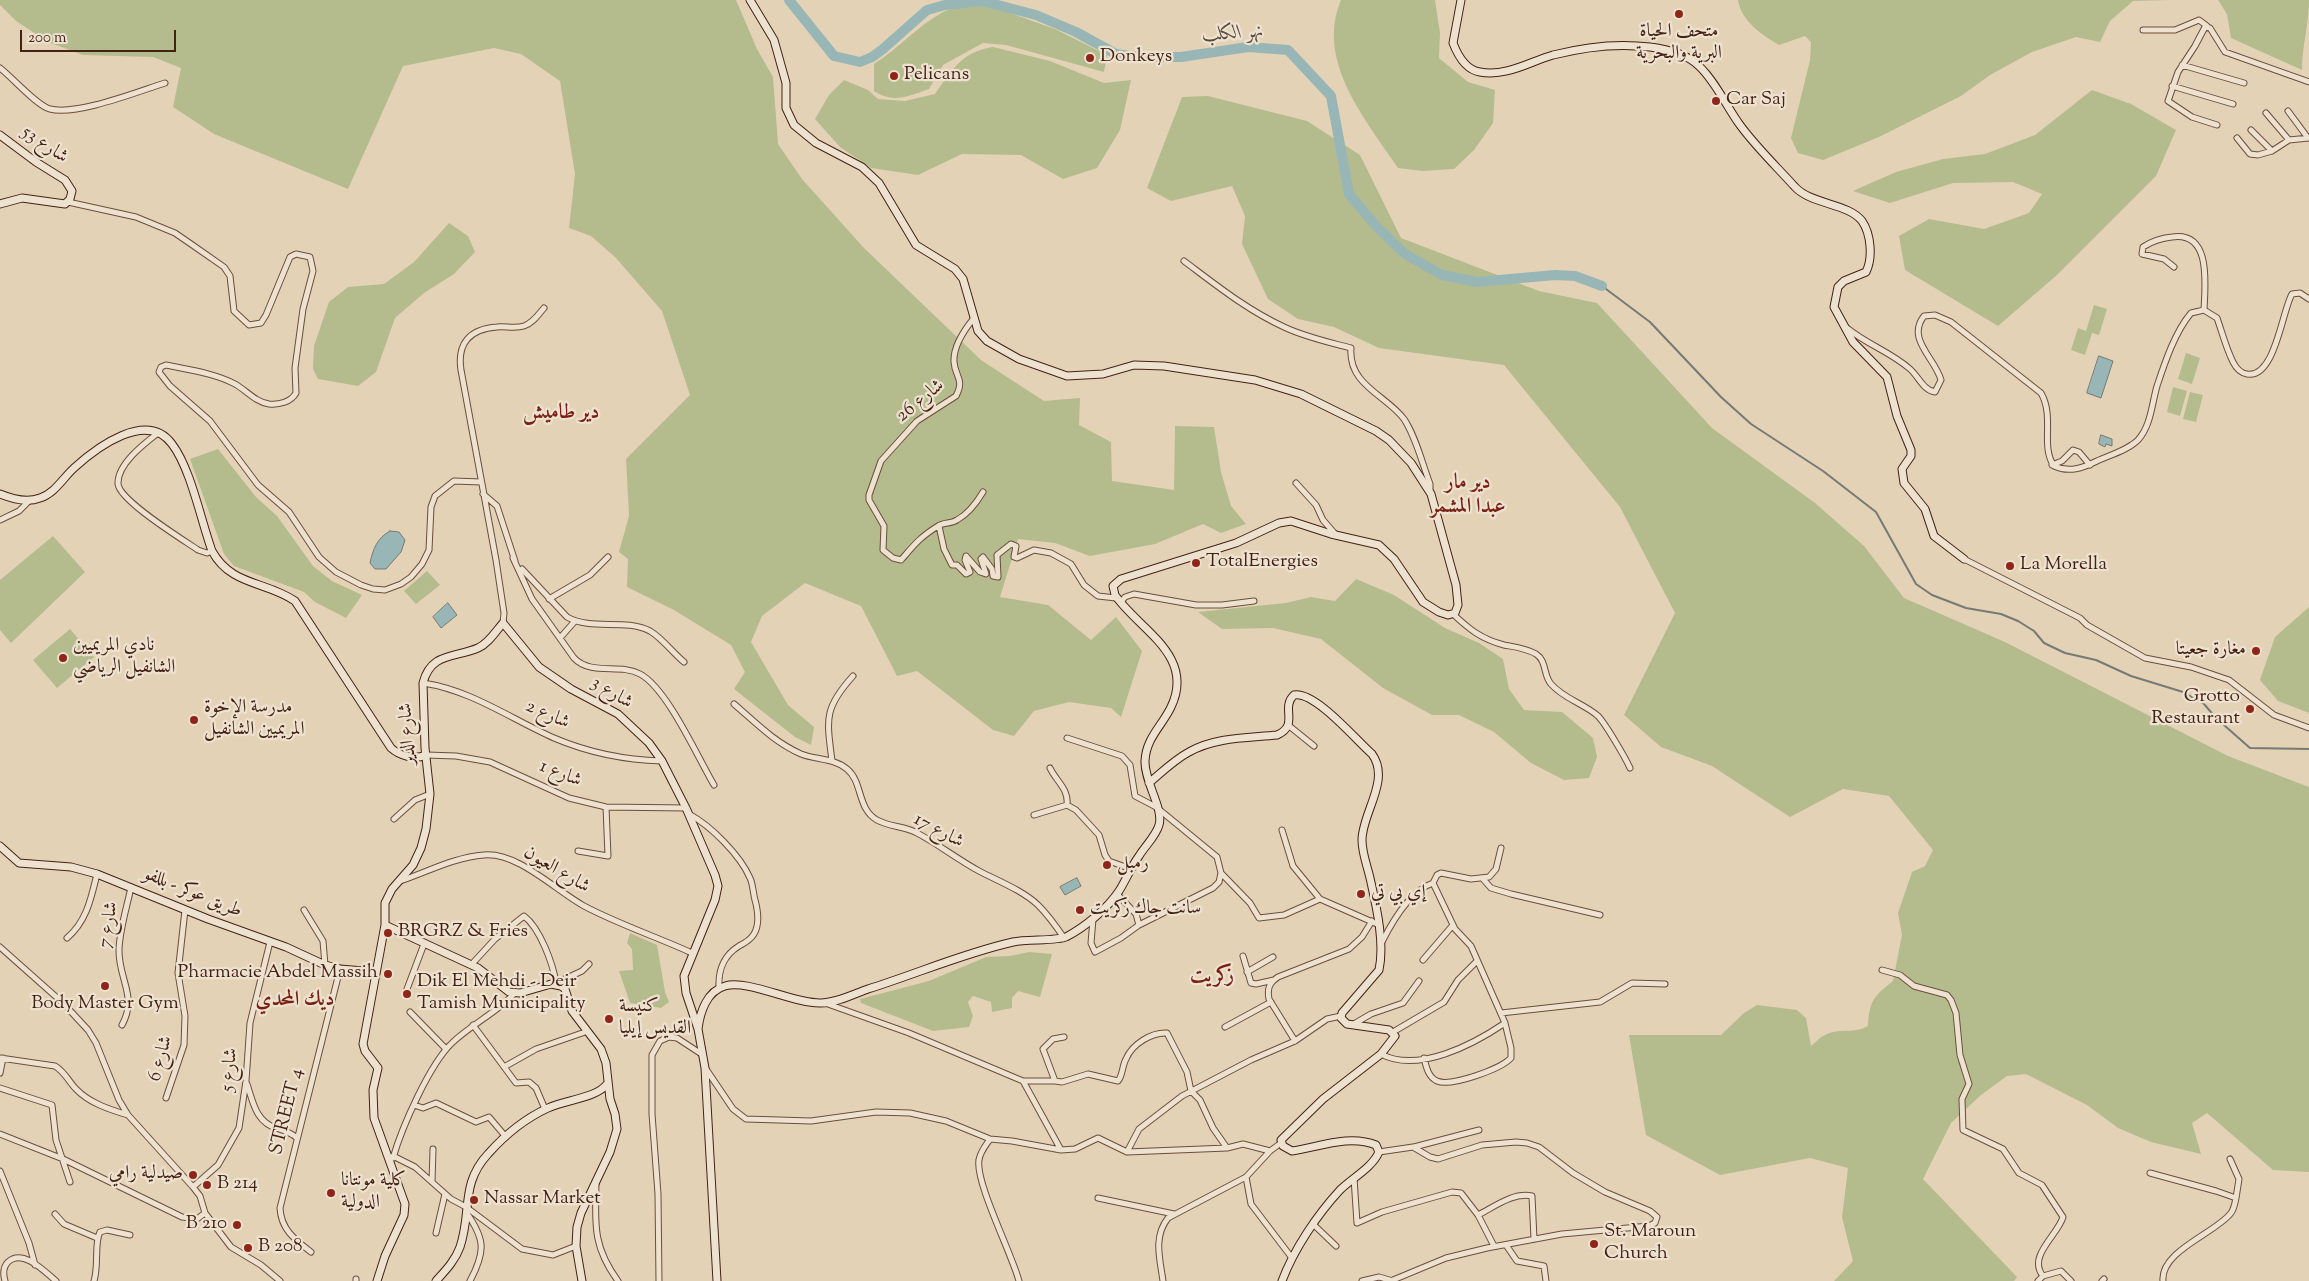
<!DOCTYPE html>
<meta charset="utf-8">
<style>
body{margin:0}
#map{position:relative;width:2309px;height:1281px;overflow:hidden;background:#e4d2b7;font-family:"Sorts Mill Goudy",serif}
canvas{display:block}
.scale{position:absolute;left:20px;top:30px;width:156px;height:22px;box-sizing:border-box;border:2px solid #452114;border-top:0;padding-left:6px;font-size:15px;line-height:18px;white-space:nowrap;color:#452114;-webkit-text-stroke:4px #ede2d0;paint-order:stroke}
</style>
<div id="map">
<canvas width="2309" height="1281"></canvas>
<div class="scale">200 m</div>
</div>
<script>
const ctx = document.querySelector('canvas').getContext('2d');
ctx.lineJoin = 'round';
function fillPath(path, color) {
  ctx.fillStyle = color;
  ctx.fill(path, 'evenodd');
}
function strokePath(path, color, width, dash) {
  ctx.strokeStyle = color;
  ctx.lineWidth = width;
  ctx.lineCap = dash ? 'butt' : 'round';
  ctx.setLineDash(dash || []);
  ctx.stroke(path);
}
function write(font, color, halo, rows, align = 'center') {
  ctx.font = font + ' "Sorts Mill Goudy",Amiri,serif';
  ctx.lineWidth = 4.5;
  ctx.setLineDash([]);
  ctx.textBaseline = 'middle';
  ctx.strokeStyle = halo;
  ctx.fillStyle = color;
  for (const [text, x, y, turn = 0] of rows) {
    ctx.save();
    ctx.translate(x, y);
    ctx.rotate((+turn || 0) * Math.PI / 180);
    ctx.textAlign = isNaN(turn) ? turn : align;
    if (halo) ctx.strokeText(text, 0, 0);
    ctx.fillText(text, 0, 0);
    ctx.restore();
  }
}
const green = new Path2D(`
 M0,0h736l21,49 16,28 5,67 24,35 62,69 117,112 63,41 36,-3 -1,27 32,17 1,39 62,9 1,-64 39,1 7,45 10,34 15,18 -25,9 -18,-9 -48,20 -65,12 -35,-13 -37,-4 -18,58 48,8 43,35 25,-23 26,34 -21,66 -10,-9 -42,-6 -35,9 -20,25 -21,-6 -76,-59 -20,5 -36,-70 -56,-23 -43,33 -11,26 37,63 26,22 -3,18 -16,-8 -61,-48 11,-17 -14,-27 -57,-35 -47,-23 1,-28 -9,-7 10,-36 -3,-57 64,-64 -28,-84 -46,-53 -25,-22 -22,-8 6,-54 -15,-93 -39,-27 -27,-6 -91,18 -55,123 -134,-55 -41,-27 8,-39 -28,-11 -70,-2 -35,-13 -32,-21 -16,-16z
 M1341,0h94l5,33 -1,25 29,24 27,8 -2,33 -19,27 -20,19 -31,2 -25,-3c-32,-48 -83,-107 -57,-168z
 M1738,0h432l-37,1 -23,20 -10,21 -24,-5 -44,15 -42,23 -29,21 -82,41 -56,23 -25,-7 -7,-15 19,-78 1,-18 -6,-6 -26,9c-17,-10 -38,-24 -41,-45z
 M2218,0h91c0,24 -7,46 -7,70l-71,-32 -4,-24z
 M982,3l73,26 52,26 -3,17 -98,-27 -23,-2 -40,22 -14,24c-21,7 -35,15 -55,2v-27c24,-15 43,-38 69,-52 11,-6 27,-6 39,-9z
 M993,47l57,14 54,22 27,-3 -11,50 -23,38 -34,11 -42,-24 -59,-1 -44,21 -47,-7 -31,-21 -25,-28 14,-24 15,-15 24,10 10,9 27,2 30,-7c17,-24 26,-42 58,-47z
 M2092,90l39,14 45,26 -20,46 -99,99 -59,51 -93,-56 -6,-34 30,-17 55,10 45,-16 13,-19 -29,-12 -60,1 -63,20 -37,-12 43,-19 47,-13 42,-5 50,-19z
 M1208,96l99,25 53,34 41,83 138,53 58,12 115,125 103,75 49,43 40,52 101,44 223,114 81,31v385l-36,-2 -66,-57 -15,10 9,31 -50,-12 -33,-14 -31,-23 -61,-31 -19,2 -26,19 -30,28 -28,56 94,98 -3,4h-180l19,-20 -11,-44 6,-49 -38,-10 -90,17 -74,-40 -17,-100h92l23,-22 13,-8 40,5 9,8 5,28c5,-4 10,-10 16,-12 15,-6 26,0 41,-8 1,-25 6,-30 25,-45l9,-46 -4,-22 14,-41 13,-6 8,-16 -44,-54 -46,-7 -53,28 -78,-51 -51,-19 -37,-32 51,-102 -55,-106 -116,-142 -125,-17 -45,-21 -36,-8 -30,-20 -26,-55 3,-28 -13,-30 -61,15 -24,-13 35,-91z
 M449,223l19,13 7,16 -21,22 -30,19 -29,25 -19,54 -18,14 -40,-7 -5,-10 1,-23 15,-44 19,-15 36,-3 30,-22z
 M2094,305l13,4 -8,26 -7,-2 -7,22 -14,-5 7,-22 8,3z
 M2186,353l14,5 -8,26 -14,-5z
 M2173,387l14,4 -7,25 -13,-4z
 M2190,392l13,3 -7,27 -13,-3z
 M218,449l38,48 21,19 36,50 19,15 30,14 -16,23 -31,-16 -11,-10 -70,-26 -10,-12 -34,-95z
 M53,536l32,36 -74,71 -11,-13v-50z
 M427,571l13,14 -24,19 -12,-13z
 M1356,579l38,16 51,33 34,15 24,16 6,30 15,21 38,2 31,26 4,19 -8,21 -25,2 -33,-17 -37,-31 -35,-17h-27l-49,-27 -62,-49 -48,-11 -51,1 -24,-17 88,-9 25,-6 24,4z
 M2309,607v106l-31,-12 -18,-21 15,-43z
 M70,629l24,28 -37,31 -24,-28z
 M630,933l27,12 8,47 4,10 -8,6 -31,-5 -11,-32 14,-1 -1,-21 -5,-6z
 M1029,952l23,2 -12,43 -22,-6 -6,7v10l-20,4 -1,-10 -18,-6 -5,6 5,14 -4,11 -36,4 -72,-28 -1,-4 69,-18 57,-24 24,-1z`);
const water = new Path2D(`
 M2099,356l14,5 -12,37 -14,-5z
 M2101,435l11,4v7l-6,-2 -1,3 -6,-3z
 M390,531l9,1 6,8 -4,12 -15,17h-11l-5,-6c3,-14 7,-25 20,-32z
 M448,603l9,12 -16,13 -8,-11z
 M1077,878l4,8 -16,9 -5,-8z`);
const stream = new Path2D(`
 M1602,286l48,36 71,75 30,27 72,47 53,41 40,72 16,11 34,13 35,6 17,7 16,10 10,12 21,10 31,7 35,16 52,16 21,12 12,14 34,30 59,1`);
const river = new Path2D(`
 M789,0l45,56 26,6 12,-5 11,-8 44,-39 18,-5 37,-4 54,14 40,17 40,22 21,3h44l67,-10 40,3 43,46 18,98 27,32 29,28 37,21 35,7 78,-7 20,1 27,10`);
const street = new Path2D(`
 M2143,30h32l24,-10 8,6
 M2182,65l62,18
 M0,68c12,9 37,38 50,41 27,7 89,-18 115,-26
 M2172,86l61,18
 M2288,111l20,27
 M2266,113l23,27
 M2217,125l-25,-8 -24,-16 10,-29 17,-26 10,-19 5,1 15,24 84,30
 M2251,130l21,21
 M2237,138l13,16 8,1 14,-4 17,-11 20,-2
 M68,202l68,15 39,16 16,11 33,23 6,9 4,35 15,14 12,-2 5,-8 24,-58 6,-3 14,3 3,14 -10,38 -8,59 1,25c-5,9 -17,12 -27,11 -14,-2 -23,-14 -34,-20 -21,-11 -46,-14 -69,-19l-5,2 -2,5 11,14 40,35 48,64 31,27 30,45 17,15 25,13 12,4 12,1 16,-6 10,-7 11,-13 7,-14 2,-43 4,-11 19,-15 27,1
 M1184,261c32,24 63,49 100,66 21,10 44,15 67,21 -3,37 35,47 53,71 12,18 18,44 26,65v7
 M2174,267l-10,-8 -22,-5 1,-7c9,-6 19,-9 29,-10 40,-6 33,48 32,73
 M974,318c-9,11 -21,28 -20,44 1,15 11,17 2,34l-39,25 -36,40 -12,34v5l15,26 -1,24 10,8 8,2c14,-16 18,-22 37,-34 6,-4 13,-2 19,-6 11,-6 20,-18 26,-28
 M1847,328c19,16 44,24 63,41 9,8 13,21 25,23l6,-12c-6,-22 -35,-41 -17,-64l11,-1 16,7 90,71c14,24 -1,53 13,73 15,7 29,2 43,-5 13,-6 31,-11 41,-21 13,-14 14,-37 19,-54 8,-24 18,-54 34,-73l13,-3 13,8c5,14 9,30 16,44 3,6 7,11 14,12 28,5 35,-63 45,-80l8,-1 9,6
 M158,433c-13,10 -41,31 -40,51 2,17 64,55 80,66l9,3 5,-2
 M2052,465l10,-4 11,-11 6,2 11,13
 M1296,483l20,22 7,15 13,15
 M483,494l14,12 18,55
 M0,520l19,-9 11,-11
 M939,526l5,23 8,16h5l9,9 4,-2 -5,-12 1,-4 14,16 6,2 -5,-15 2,-2 9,12 1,7 5,1 -1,-22 14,-11 5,2 -2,11 3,1 17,-8 17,3 20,11 13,21 14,11 18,2
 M513,558l19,41 42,59c17,18 46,5 66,16 27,14 58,84 74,111
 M1964,559l116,59 7,7 58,33 46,9 38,13 45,35 35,13
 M522,569l45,48c25,14 57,1 83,14 12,7 23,22 34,31
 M549,599l41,-24 18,-18
 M1121,602l4,-5 9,-3 62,11h26l32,-4
 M1453,614c16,15 28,25 51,31 11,2 22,3 32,9 11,7 7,21 15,30 13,15 32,19 47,32 7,7 27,41 32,52
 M503,623l1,-10 -8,-53 -35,-190c-4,-26 8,-41 36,-43 9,-1 18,2 27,-1 9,-3 14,-11 20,-18
 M560,638l15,-17
 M423,683c48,7 88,36 131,55 33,14 72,22 108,23
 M734,704c21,18 40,38 67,50 15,6 33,4 46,15 16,13 10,40 30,51 12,7 28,6 40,13 21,11 40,26 62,38 19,10 43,19 59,34 10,10 18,21 26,33
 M1288,725l26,21
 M1067,738l55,18 8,9 5,31 21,11 61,50 4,16 -2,9 -6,6 -74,37
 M426,755l30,1 34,6 79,36 37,9 80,1
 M832,761c-5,-41 -9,-52 21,-85
 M1050,768c6,13 19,21 17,37
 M689,814c22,12 51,41 61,64 3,6 3,15 5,22 3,11 5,24 -1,34 -3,5 -9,9 -15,12 -16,10 -21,24 -20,42
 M1034,815l33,-10 9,5 23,25 6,20 4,6 22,8
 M394,819l21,-19 15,-6
 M1282,830l11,36 27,33 57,25
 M578,851l30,5 -2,-49
 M1221,873l29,30 9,15 25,-3 36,-16
 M1483,879l8,9 20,6 89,21
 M400,881c27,-9 55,-24 84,-26 34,-3 71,35 100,51 34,18 73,31 108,47
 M1433,883l4,-8 4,-2 30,6 18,-2 7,-8 5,-21
 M304,910l19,31 2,24
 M1093,919l-2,24 4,9 26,-14 18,-13 -3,-11 -19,-20
 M67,938c20,-17 24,-40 30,-64
 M0,947l63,56 25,27 8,13 23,57 9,15 65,72 7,9 5,17 26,34 30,18 19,16
 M1243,956l8,27 5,1 18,-4
 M1423,960l30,-35
 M471,965l24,-26 29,-23c16,12 29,48 32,67l26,-12 7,-7
 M1882,970l18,5 14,11 33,9 4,5 5,13 4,42 9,29 -7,15 1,31 40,19 16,24 23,12 21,32c-5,18 -36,39 -20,59
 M1247,972l26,-15
 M407,989l17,-45
 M825,1003l84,30 114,48
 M410,1012l36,37
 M1501,1013l99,-11 32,-19 33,1
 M122,1025c16,-29 -4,-46 -3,-76 1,-21 8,-42 12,-62
 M473,1025l43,58 13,-1 7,6 9,21
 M1352,1025l19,-11 32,-11 16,-22
 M1225,1027l46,-25
 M1393,1032l51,-30 14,-22 19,-19
 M1295,1041l-26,-42c-2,-10 0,-16 9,-22l71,-28 13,-12 10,-16
 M1381,1054c37,20 93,-10 124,-31l-34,-77 -16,-17 -22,-46c-23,8 -41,39 -51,59
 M0,1058l55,8c10,6 14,16 21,23 13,14 35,21 52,26
 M1424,1058c2,8 4,19 13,23 14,6 64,-12 74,-23v-10l-6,-25
 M504,1067l32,-18 52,-18
 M706,1069l27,40 13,10 65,2 65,-9 34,1 36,8 44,18
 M0,1073l3,-15
 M1055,1081l7,1 26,-8 30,7c5,-6 4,-15 8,-22 6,-15 26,-27 41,-26l20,39 4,19 9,9 13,28 14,20 16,-4 27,7
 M247,1084c6,18 9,38 29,44 9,3 14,4 21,10
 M0,1088l52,17 4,35 14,42
 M166,1098l18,-53 1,-29 -7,-43 7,-63
 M414,1105l9,3 13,-5 40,19 13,-5 17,20
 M0,1134l63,25 119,58 15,2 8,-6
 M1414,1147l65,-17
 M1061,1150l14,-1 23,-11 29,14 100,-4
 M1127,1152l12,-23 43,-33 69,-36 44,-19 32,-22 14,-3
 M1379,1152l34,-5 17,10 8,2 44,-14 34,-3 11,1 12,4 34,26 32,19 45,19 7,6 -2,6 -6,3 -87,8 -75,14 -41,10 -53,22
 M393,1156l22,11 36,32 15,8 56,42 31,6 23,-9
 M393,1158c9,-31 37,-95 60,-116 19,-18 43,-29 61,-48
 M2230,1159l9,20 -3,19
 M0,1171l29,72 6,22
 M2150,1173l66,18 20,7c-1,5 -2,11 -5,15 -15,20 -71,38 -68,68
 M1246,1177l5,27 41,54
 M1354,1178l3,45 25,-11 70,-20 9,1 17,22
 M432,1182l1,-33
 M596,1185c-1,40 -3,62 22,96
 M193,1187l25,-22 21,-37 7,-47 4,-58 20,-81
 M1098,1198l76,16
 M466,1212c19,27 20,39 4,69
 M55,1214l9,10 33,14
 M1314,1225l22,21
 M436,1233l9,-39
 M1506,1245l11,16 27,5 2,15
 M1494,1246l-16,-31c16,-8 35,-23 54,-19l2,43
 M311,1252c-17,-13 -30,-23 -31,-44l60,-239
 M5,1281c-2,-7 -2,-14 3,-19 15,-14 37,10 48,19
 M94,1281c5,-16 0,-38 6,-49l7,-2 23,5
 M356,1281v-2
 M659,1281l-1,-87 -6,-80v-59l8,-14 9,-4 8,1 26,17
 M1019,1281c-7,-27 -44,-99 -40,-121 1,-8 7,-15 11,-21l22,2 49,9 -38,-69h32l-12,-32 10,-10 11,-2
 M1163,1281c-3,-22 -10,-44 5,-63l78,-41 24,-26 11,-8
 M1362,1281l17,-4 14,4
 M2038,1281l5,-5 18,-5 10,10
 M2102,1281l2,-2`);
const secondary = new Path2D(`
 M1461,0l-8,43c5,13 13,27 27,29 26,5 49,-10 73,-17 31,-8 65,-12 97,-8 16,2 37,7 49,19 17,16 27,40 41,59 16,22 37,42 55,62 17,18 53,16 67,34 9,13 11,37 4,51l-22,9 -6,6 -4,20 19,35 34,35 10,39 14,34v6l-9,13 2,14 21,26 9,27 30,23
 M0,135l36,27 29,18 7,11 -2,8 -5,5 -43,-6 -22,6
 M0,494c12,5 27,9 40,4 15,-5 23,-20 34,-30 23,-21 73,-58 98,-24 19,25 29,77 40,107 19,35 54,30 83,50l96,147c9,8 23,12 35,7
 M1149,783c13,-11 25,-23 40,-31 26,-15 59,-14 88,-17 23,-10 3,-27 17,-40 21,-4 62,45 78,59 19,26 -10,59 -10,86 0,13 5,25 8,38 6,27 15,64 9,92l-37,43 -1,5 6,6 42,6 6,6 -14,18 -58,45 -42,41 2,6 9,5c27,-4 57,-17 84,-6l3,7c-7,16 -27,26 -39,38 -23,25 -46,59 -58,91
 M0,846l19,17 52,4 26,7 111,45 78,28 39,18 15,4 35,3
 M385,925l93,43 31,24 11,1 31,-9 10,2 4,3 7,22 29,38 5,14 4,36 5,15 2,15 -7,23 -29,61 -4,14 -1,19 6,35
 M698,1029c2,-17 9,-38 27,-43 23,-7 69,18 96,17 15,0 33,-9 47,-14 48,-15 96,-36 145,-47 13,-3 44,-1 53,-5 19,-10 41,-28 53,-46 7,-11 12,-24 20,-35 6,-10 17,-20 20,-31 5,-16 -15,-44 -14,-64 1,-23 17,-35 26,-54 25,-52 -33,-78 -56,-112l-2,-9 8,-7 115,-36 43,-20 12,-2 40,13 48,11 15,14 29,43 16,10 9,3 7,-2 3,-8 -2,-20 -25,-91 -20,-31 -22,-23 -13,-9 -75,-37 -46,-14 -91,-14 -30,-1 -31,9 -36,2 -48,-17 -32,-18 -9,-10 -15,-52 -8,-10 -39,-24 -37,-62 -17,-16 -46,-24 -22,-18 -8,-17v-25l-12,-43 -24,-40
 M377,1281l8,-25 19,-41 1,-11 -31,-86 -1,-28 5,-22 -13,-17 -2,-7 22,-119v-22l7,-14 21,-24 8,-17 5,-19 4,-35 -5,-46 -2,-65c8,-31 32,-25 55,-35 11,-5 18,-17 25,-25l36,44 32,22 47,25 31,29 13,18 24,47 29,67 3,11 -3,14 -31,76 2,17 12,36 7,39 12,213
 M436,1281c9,-10 19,-20 24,-34 12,-35 0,-63 28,-93 16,-18 38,-36 60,-46 17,-8 49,-10 59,-24`);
const markers = [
 [1679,14,5,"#8f2418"],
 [1090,58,5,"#8f2418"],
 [894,76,5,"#8f2418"],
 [1716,101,5,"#8f2418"],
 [1196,563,5,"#8f2418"],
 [2010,566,5,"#8f2418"],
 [2256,651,5,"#8f2418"],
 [63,658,5,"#8f2418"],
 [2250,709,5,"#8f2418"],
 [194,720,5,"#8f2418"],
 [1107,865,5,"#8f2418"],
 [1361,894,5,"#8f2418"],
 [1080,910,5,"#8f2418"],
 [388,933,5,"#8f2418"],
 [388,974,5,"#8f2418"],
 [105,986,5,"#8f2418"],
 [407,994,5,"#8f2418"],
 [609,1019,5,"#8f2418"],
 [193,1175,5,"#8f2418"],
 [207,1185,5,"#8f2418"],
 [331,1193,5,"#8f2418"],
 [474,1200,5,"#8f2418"],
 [237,1225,5,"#8f2418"],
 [1594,1244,5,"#8f2418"],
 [248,1248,5,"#8f2418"]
];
const poiNames = [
 ["متحف الحياة",1679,33,"center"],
 ["البرية والبحرية",1679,55,"center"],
 ["Donkeys",1100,58],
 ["Pelicans",904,76],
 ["Car Saj",1726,101],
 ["TotalEnergies",1206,563],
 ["La Morella",2020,566],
 ["نادي المريميين",73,647],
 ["الشانفيل الرياضي",73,669],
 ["مغارة جعيتا",2246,651,"right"],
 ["Grotto",2240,698,"right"],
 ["Restaurant",2240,720,"right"],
 ["مدرسة الإخوة",204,709],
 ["المريميين الشانفيل",204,731],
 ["رمبل",1117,865],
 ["إي بي تي",1371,894],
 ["سانت جاك زكريت",1090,910],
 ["BRGRZ & Fries",398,933],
 ["Pharmacie Abdel Massih",378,974,"right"],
 ["Dik El Mehdi - Deir",417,983],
 ["Tamish Municipality",417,1005],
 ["Body Master Gym",105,1005,"center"],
 ["كنيسة",619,1008],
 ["القديس إيليا",619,1030],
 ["صيدلية رامي",183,1175,"right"],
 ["كلية مونتانا",341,1182],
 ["الدولية",341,1204],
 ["B 214",217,1185],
 ["Nassar Market",484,1200],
 ["B 210",227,1225,"right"],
 ["St. Maroun",1604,1233],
 ["Church",1604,1255],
 ["B 208",258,1248]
];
const streetNames = [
 ["شارع 53",44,146,34],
 ["شارع 26",921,402,-39],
 ["شارع 3",611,694,31],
 ["شارع 2",547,716,24],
 ["شارع الدير",409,734,-93],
 ["شارع 1",560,775,22],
 ["شارع 17",938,832,28],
 ["شارع العيون",556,871,31],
 ["طريق عوكر - بللفو",192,894,22],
 ["شارع 7",110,925,-81],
 ["شارع 6",162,1059,-74],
 ["شارع 5",231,1070,-85],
 ["STREET 4",288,1112,-76]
];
const waterNames = [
 ["نهر الكلب",1233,35,-4]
];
const quarterNames = [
 ["دير طاميش",561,414],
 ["دير مار",1468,484],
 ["عبدا المشمر",1468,508],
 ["زكريت",1212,977],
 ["ديك المحدي",295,1001]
];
fillPath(green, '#b4bc8e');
fillPath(water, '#97b6b5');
strokePath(water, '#767a75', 1);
strokePath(stream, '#767a75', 2);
strokePath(river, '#97b6b5', 10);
strokePath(street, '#6d4d3d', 7);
strokePath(secondary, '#452114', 9);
strokePath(street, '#ede2d0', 5);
strokePath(secondary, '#ede2d0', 7);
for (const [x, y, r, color] of markers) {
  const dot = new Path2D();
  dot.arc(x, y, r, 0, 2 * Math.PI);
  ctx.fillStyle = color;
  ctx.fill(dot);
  strokePath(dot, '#ede2d0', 2);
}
write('19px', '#452114', '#ede2d0', poiNames, 'left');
write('19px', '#452114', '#ede2d0', streetNames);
write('italic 20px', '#5a463c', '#ede2d0', waterNames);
write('bold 21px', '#7a1f14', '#ede2d0', quarterNames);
</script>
